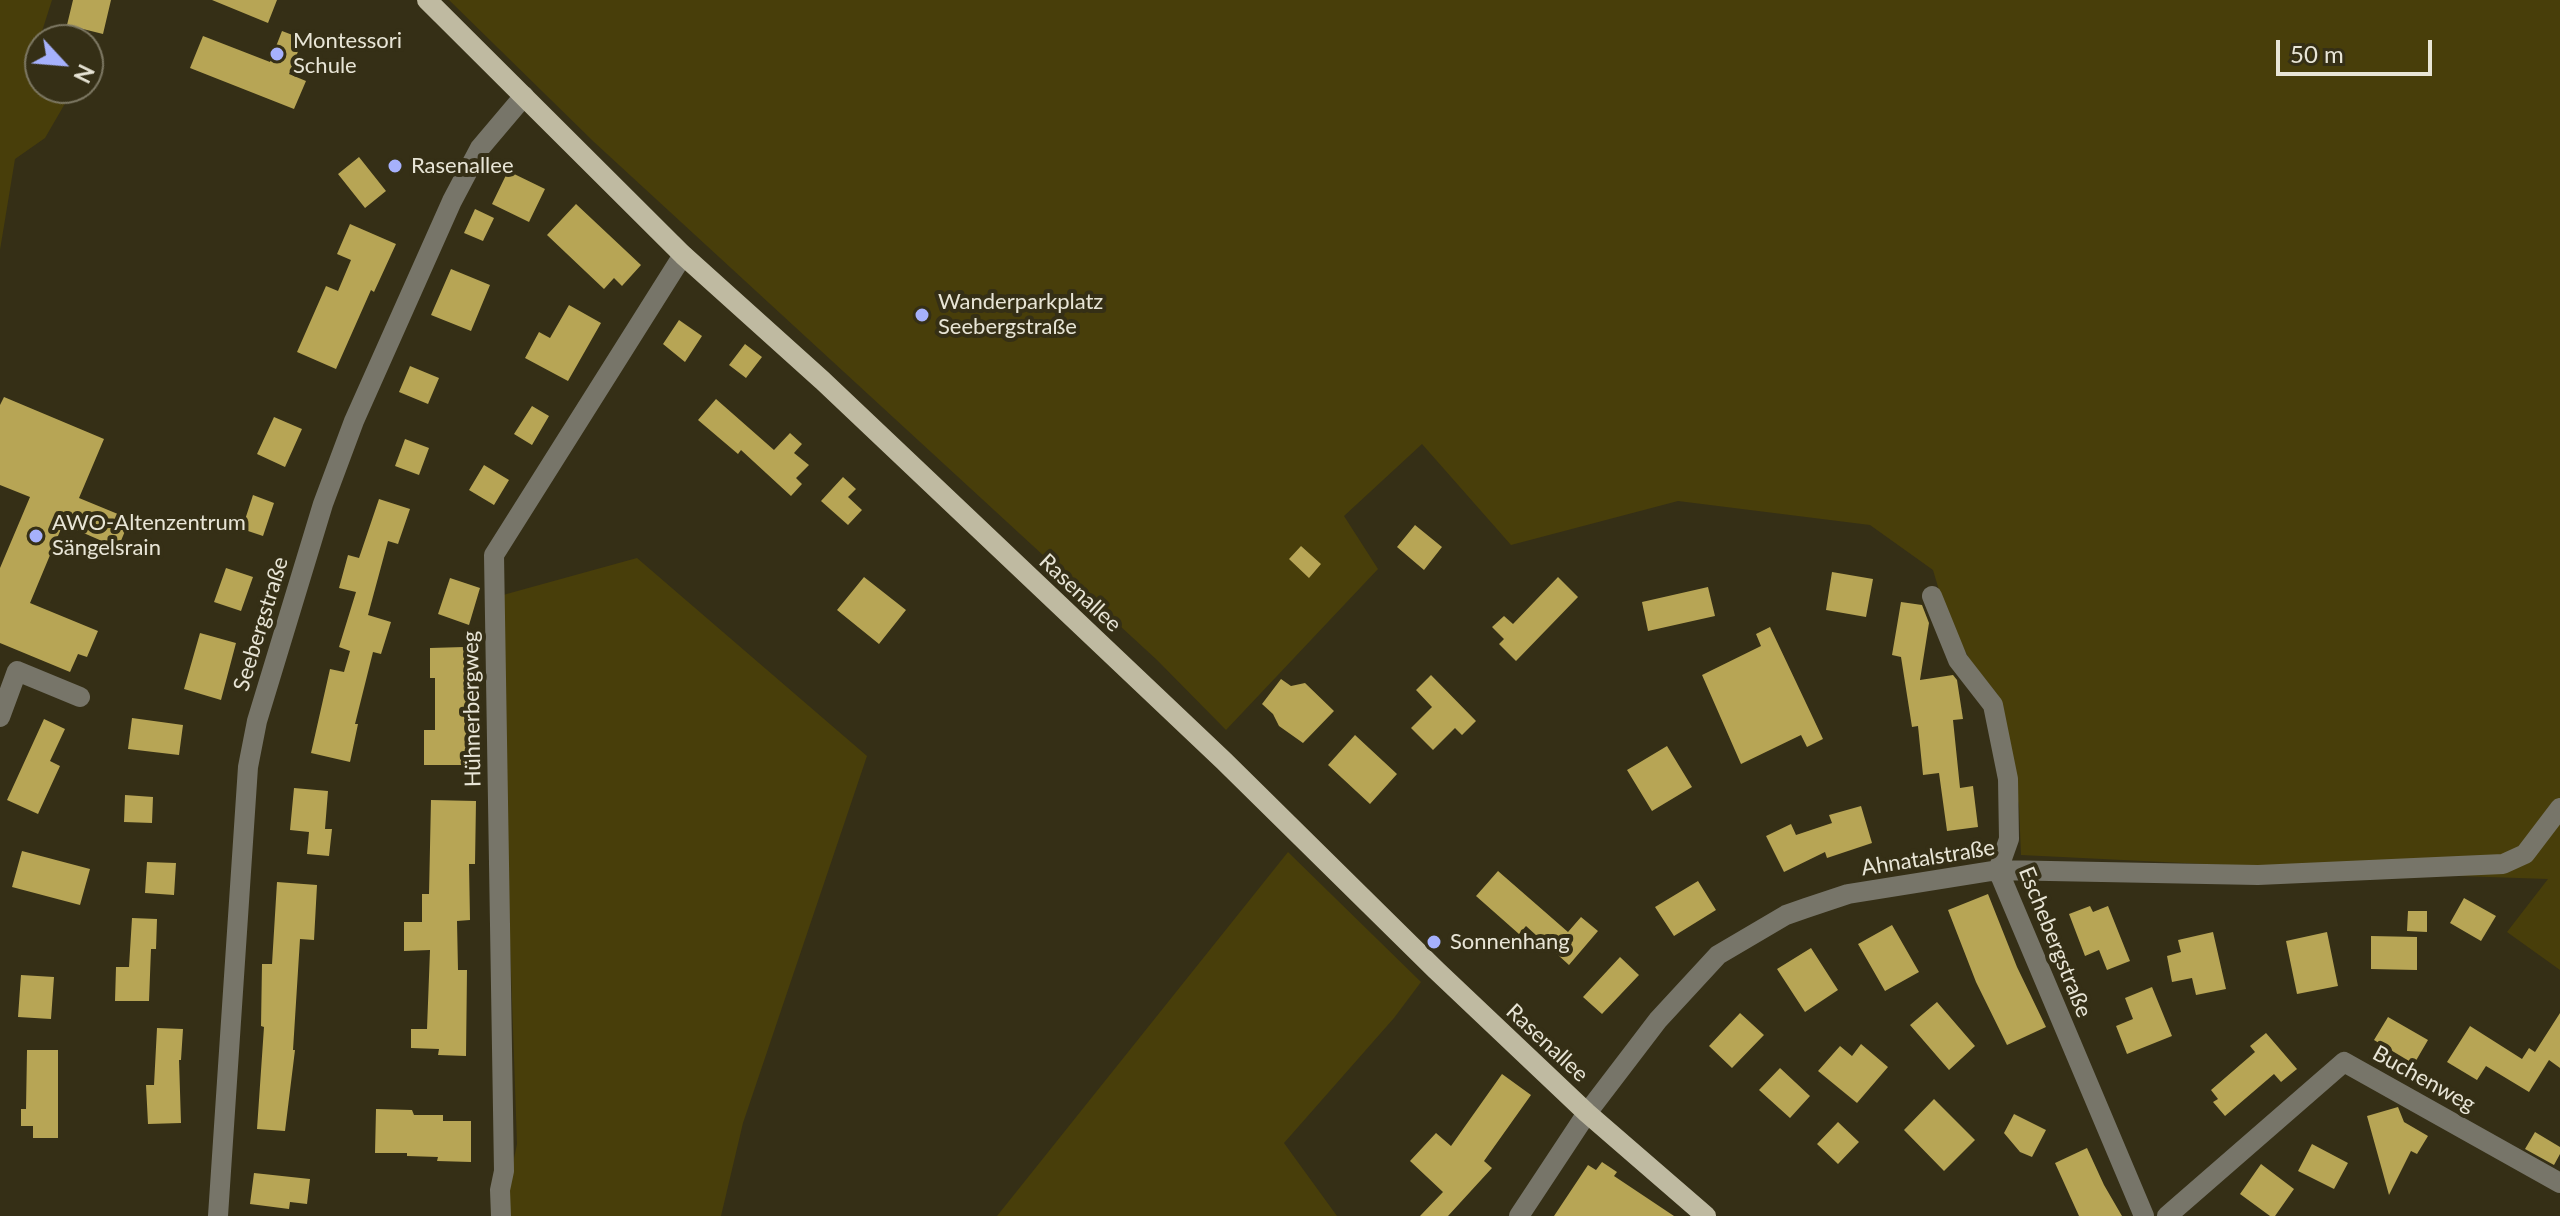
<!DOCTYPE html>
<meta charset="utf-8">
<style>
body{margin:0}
#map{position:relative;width:2560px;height:1216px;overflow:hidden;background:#352f16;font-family:Lato,sans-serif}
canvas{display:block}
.north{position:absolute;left:24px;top:24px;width:80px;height:80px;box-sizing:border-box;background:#352f16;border:2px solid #7d7863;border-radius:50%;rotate:116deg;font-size:22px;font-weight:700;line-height:32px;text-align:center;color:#e8e5d6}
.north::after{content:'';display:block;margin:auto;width:28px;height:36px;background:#a6b1fc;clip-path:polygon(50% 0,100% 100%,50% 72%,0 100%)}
.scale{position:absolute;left:2276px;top:40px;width:156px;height:36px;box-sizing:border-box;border:4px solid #e8e5d6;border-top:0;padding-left:10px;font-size:24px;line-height:28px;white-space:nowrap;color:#e8e5d6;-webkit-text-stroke:6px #352f16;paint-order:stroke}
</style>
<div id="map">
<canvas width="2560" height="1216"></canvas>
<div class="north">N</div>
<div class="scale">50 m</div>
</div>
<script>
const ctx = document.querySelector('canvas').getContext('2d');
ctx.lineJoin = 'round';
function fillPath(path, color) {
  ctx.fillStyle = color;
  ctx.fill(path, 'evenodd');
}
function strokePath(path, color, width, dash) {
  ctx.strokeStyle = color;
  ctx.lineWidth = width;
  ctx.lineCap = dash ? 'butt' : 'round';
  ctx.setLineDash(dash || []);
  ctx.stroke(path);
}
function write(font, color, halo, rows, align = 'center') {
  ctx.font = font + ' Lato,sans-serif';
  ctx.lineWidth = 8;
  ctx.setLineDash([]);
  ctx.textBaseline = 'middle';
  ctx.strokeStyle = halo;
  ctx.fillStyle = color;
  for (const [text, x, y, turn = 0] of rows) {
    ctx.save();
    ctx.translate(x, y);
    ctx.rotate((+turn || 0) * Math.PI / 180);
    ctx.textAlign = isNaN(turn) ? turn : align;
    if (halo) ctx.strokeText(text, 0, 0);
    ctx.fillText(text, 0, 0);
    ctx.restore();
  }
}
const green = new Path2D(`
 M0,0h52l-15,47 3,3v38h34l-29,50 -30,21 -15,91z
 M449,0h2111v970l-53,-38 41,-53 -120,-4 -407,-20 -2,-49 -21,-111 -28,-35 -23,-43 -14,-47 -63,-45 -192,-24 -167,44 -89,-101 -78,72 34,53 -152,161 -69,-70 -563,-518z
 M637,558l230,198 -124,367 -22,93h-213l-1,-24 10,-48 -14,-403v-146z
 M1288,852l133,130 -27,36 -110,125 53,73h-340z`);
const building = new Path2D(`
 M73,0h38l-8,34 -36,-9z
 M212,0h65l-9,23z
 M282,31l21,8 -14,35 17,7 -12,28 -104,-41 13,-32 67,26z
 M359,157l27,34 -21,17 -27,-34z
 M508,171l37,18 -16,33 -37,-18z
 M576,204l65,61 -19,21 -8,-8 -10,11 -57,-54z
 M475,209l19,9 -11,23 -19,-8z
 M350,224l46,20 -22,48 -3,-2 -35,79 -39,-17 29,-66 12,5 13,-31 -14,-6z
 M451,269l39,16 -19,46 -40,-16z
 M569,305l32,18 -33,58 -43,-23 14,-26 11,6z
 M679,320l23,16 -17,26 -22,-18z
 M745,344l17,13 -16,21 -17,-13z
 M410,366l29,12 -11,26 -29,-12z
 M4,397l100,42 -25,59 51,21 -12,29 -55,-24 -33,79 68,28 -11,26 -9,-3 -8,18 -70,-29v-75l30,-71 -30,-12v-80z
 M716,399l58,51 16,-17 12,11 -8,9 15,12 -13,13 6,6 -11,12 -50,-46 -3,4 -40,-34z
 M532,406l17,10 -17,29 -18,-11z
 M274,417l28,12 -17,38 -28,-13z
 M405,439l24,9 -10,27 -24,-9z
 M484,465l25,15 -15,25 -25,-15z
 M843,477l13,12 -8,8 14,13 -14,15 -27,-24z
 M253,495l21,8 -11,33 -21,-7z
 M379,499l31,10 -12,35 -10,-3 -20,74 23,7 -10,32 -8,-2 -18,72h3l-8,38 -39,-9 19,-84 14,3 6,-21 -11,-4 17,-55 -17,-4 9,-33 11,3z
 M1415,525l27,22 -18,23 -27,-23z
 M1301,546l20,18 -12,14 -20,-19z
 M226,568l27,9 -12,34 -27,-9z
 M1832,572l41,7 -7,38 -40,-7z
 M864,577l42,33 -27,34 -42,-34z
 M1558,577l20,20 -62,64 -17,-17 5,-5 -12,-12 12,-11 9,8z
 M450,578l30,10 -11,37 -31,-11z
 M1708,587l7,29 -67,15 -6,-29z
 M1901,602l21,3 7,18 -9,57 33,-5 4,5 6,39 -10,1 7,68 13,-2 5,41 -31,4 -8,-58 -16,2 -5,-49 -6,1 -11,-70 -9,-2z
 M1770,627l53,112 -16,8 -6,-12 -60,29 -39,-89 59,-29 -5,-12z
 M200,633l36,10 -15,57 -37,-11z
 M464,647l1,49h8v69h-49v-35h11v-52h-5v-30z
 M1431,675l45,46 -14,14 -7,-7 -22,22 -22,-22 21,-21 -16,-17z
 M1281,679l10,7 14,-3 29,28 -31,32 -24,-17 -6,-12 -11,-10z
 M132,718l51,7 -4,30 -51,-6z
 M44,719l21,10 -15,32 10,5 -22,48 -31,-14z
 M1355,735l42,39 -27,30 -42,-39z
 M1667,746l25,41 -40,24 -25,-41z
 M294,788l34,3 -3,38h7l-3,27 -22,-2 2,-22 -19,-2z
 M125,795l28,2 -1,26 -28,-1z
 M431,800l45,1 -1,63h-6l1,56 -13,1 1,49h9l-1,86 -28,-1 1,-6 -28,-1v-19h16l3,-79 -26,1v-29h18v-28h7z
 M1861,806l11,37 -45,15 -2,-6 -41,20 -18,-36 25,-12 5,11 36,-12 -3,-8z
 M22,851l68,18 -10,36 -68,-18z
 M147,862l29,1 -2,32 -29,-2z
 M1498,871l70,61 13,-15 17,14 -29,34 -43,-39 -7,8 -43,-38z
 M1698,881l18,29 -42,26 -19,-29z
 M277,882l40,3 -3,55 -14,-1 -7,111h2l-10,81 -28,-2 7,-102 -3,-1 1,-62h10z
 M1988,894l29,73 29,60 -39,18 -31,-63 -28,-72z
 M2464,898l32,18 -15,25 -31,-18z
 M2090,906l3,6 15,-6 22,55 -23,9 -8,-20 -14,6 -16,-42z
 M2408,911h19v21l-20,-1z
 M132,918l25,1 -1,30h-5l-2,52h-34l1,-34h13z
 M1892,925l27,47 -34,19 -27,-47z
 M2213,932l13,57 -30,6 -4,-17 -20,4 -5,-26 14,-4 -3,-12z
 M2327,932l11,54 -41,8 -11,-53z
 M2371,936l46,1v33l-46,-1z
 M1811,948l27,42 -33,22 -28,-43z
 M1620,957l19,18 -37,39 -19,-17z
 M21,975l33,2 -3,42 -33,-2z
 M2152,987l20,49 -45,18 -11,-28 17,-7 -8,-21z
 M1937,1002l38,44 -26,24 -39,-45z
 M1740,1013l24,22 -32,33 -23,-22z
 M2560,1013v55l-11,-8 -20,32 -43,-26 -9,14 -30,-18 23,-36 52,33 7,-11 6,4z
 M2388,1017l40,23 -14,24 -40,-24z
 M157,1028l26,1 -2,31h-2l2,63 -33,1 -2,-39h8z
 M2266,1033l31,36 -16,13 -7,-8 -49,42 -12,-14 5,-3 -7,-9 44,-38 -5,-6z
 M1861,1044l27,23 -31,36 -39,-32 22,-25 12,10z
 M27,1050h31v88h-25v-12h-12v-17h5z
 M1780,1068l30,28 -20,22 -31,-28z
 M1502,1074l29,21 -47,66 8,7 -44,48h-28l23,-24 -33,-31 26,-28 15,13z
 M1934,1099l41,41 -31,31 -40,-41z
 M2398,1107l6,15 24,14 -11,18 -6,-3 -22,44 -22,-79z
 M376,1109l36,1 2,5h29v6h28v41l-34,-1 1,-4 -31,-1v-3h-32z
 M2014,1114l32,16 -14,27 -12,-5 -16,-19z
 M1838,1122l21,20 -21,22 -21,-20z
 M2535,1132l25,15v7l-6,11 -29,-16z
 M2312,1144l36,19 -14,26 -36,-18z
 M2087,1148l17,37 18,31h-43l-24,-53z
 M1602,1162l15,10 -3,4 60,40h-120l34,-51 8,5z
 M2261,1164l33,25 -19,27h-5l-30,-22z
 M254,1173l56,6 -3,25 -17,-2 -1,7 -39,-5z`);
const minor = new Path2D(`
 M1932,596l26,64 35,45 15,74 1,60 -11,31 146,346
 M0,717l17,-46 63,26
 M218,1216l30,-449 9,-46 66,-217 31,-83 98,-220 28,-53 44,-52
 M501,1216l-1,-26 4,-19 -10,-616 189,-300
 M1519,1216l68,-103 71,-93 60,-65 68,-40 20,-7 42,-14 150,-24 260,5 245,-11 22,-10 35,-46
 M2167,1216l177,-154 216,121`);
const major = new Path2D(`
 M427,0l256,255 140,126 401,380 212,209 151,143 119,103`);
const markers = [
 [277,54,8,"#a6b1fc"],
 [395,166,8,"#a6b1fc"],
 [922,315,8,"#a6b1fc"],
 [36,536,8,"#a6b1fc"],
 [1434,942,8,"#a6b1fc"]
];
const poiNames = [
 ["Montessori",293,41],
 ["Schule",293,66],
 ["Rasenallee",411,166],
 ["Wanderparkplatz",938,302],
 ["Seebergstraße",938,327],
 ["AWO-Altenzentrum",52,523],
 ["Sängelsrain",52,548],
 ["Sonnenhang",1450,942]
];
const streetNames = [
 ["Rasenallee",1080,593,43],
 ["Seebergstraße",261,624,-73],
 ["Hühnerbergweg",472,709,-91],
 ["Ahnatalstraße",1928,858,-9],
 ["Eschebergstraße",2055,942,68],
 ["Rasenallee",1547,1043,43],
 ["Buchenweg",2424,1079,29]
];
fillPath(green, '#483e0a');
fillPath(building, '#b7a555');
strokePath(minor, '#777569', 20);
strokePath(major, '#bfbaa1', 20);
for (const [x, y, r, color] of markers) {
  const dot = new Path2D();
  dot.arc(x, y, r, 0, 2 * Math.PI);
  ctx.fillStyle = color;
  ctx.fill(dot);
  strokePath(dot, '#352f16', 3);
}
write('22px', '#e8e5d6', '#352f16', poiNames, 'left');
write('22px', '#e8e5d6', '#352f16', streetNames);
</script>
